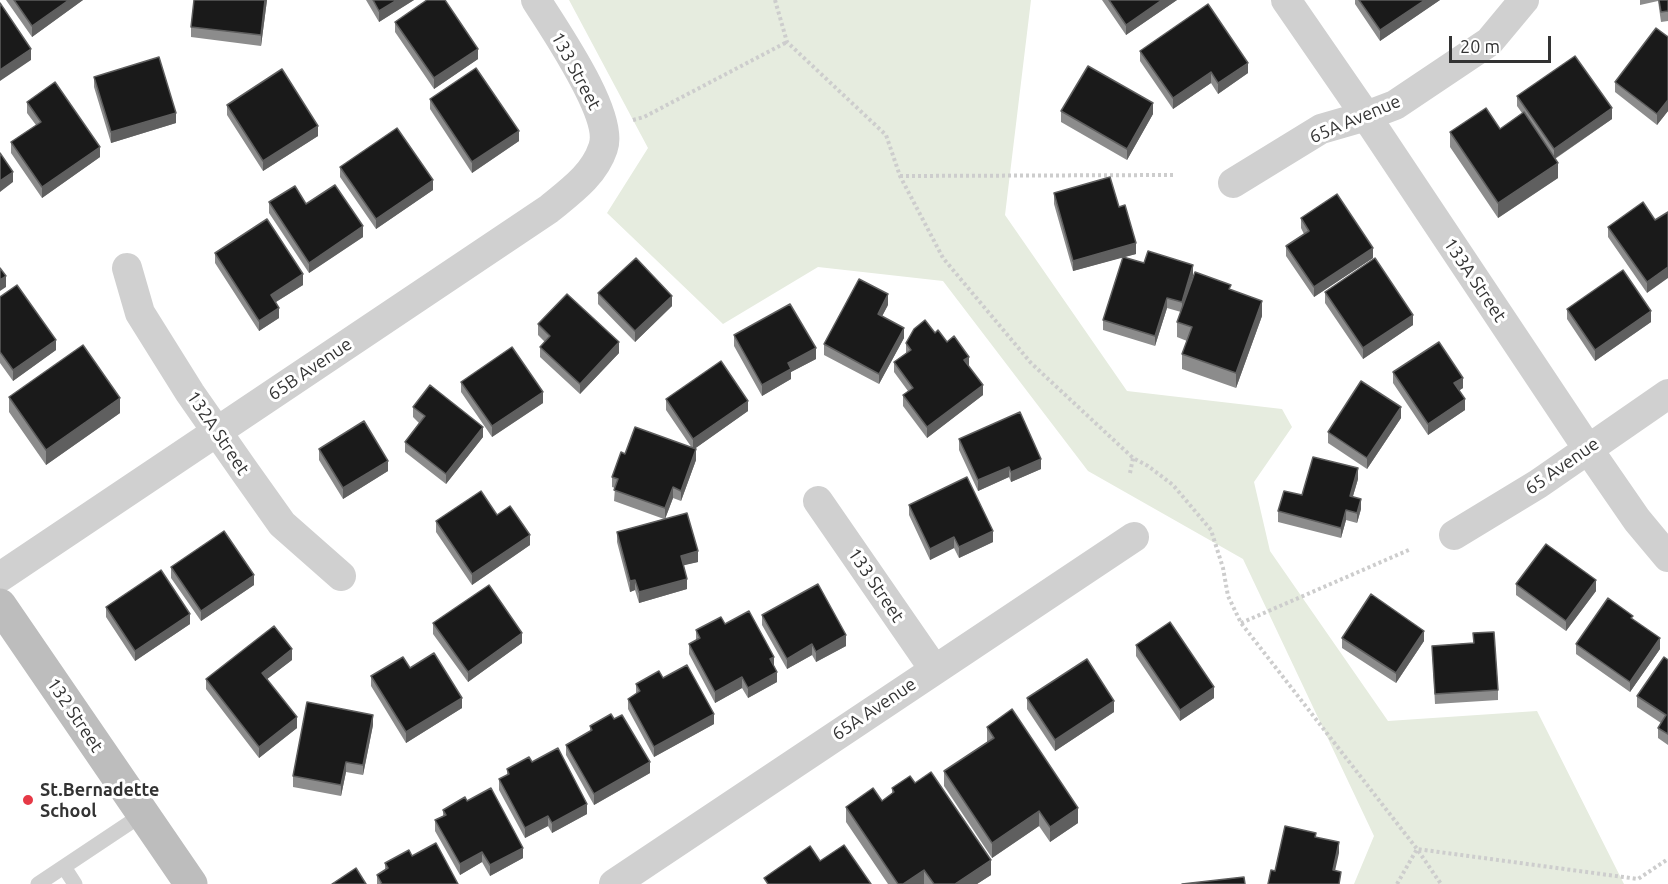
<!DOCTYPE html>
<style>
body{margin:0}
#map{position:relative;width:1668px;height:884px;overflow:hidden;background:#fff;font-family:Ubuntu,sans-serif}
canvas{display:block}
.scale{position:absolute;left:1449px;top:36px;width:102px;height:27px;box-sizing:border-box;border:3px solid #333;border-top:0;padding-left:8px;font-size:18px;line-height:21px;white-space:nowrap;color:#333;-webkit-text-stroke:4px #fff;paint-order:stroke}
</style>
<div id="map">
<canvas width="1668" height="884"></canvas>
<div class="scale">20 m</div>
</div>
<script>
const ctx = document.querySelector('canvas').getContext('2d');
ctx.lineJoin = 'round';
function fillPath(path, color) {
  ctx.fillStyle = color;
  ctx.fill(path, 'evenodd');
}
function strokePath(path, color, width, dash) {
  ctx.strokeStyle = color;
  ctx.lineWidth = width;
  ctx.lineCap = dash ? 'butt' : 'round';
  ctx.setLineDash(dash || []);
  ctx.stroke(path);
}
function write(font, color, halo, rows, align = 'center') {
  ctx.font = font + ' Ubuntu,sans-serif';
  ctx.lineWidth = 6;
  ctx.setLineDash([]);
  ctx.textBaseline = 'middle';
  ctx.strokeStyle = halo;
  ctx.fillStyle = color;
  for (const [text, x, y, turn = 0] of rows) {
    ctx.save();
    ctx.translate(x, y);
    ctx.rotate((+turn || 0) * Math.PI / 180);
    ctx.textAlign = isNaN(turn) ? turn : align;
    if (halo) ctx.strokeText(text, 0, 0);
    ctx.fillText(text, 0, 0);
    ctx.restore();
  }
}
const green = new Path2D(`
 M569,0h462l-26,215 122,176 155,18 10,18 -38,55 16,69 118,170 149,-10 87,173h-270l20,-48 -131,-277 -155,-88 -145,-190 -125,-14 -95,57 -116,-111 41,-65z`);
const path = new Path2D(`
 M775,0l12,42 99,93 14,41 43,82 88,105 102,95 15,8 25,19 38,45 12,38 5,28 13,27 176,226 24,35
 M633,120l11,-3 143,-75
 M900,176l273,-1
 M1130,473l3,-15
 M1241,623l170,-74
 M1397,884l20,-35 221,30 30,-20`);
const service = new Path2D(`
 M64,867l11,17
 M38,884l105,-70`);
const minor = new Path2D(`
 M1286,0l80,116 222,333 49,71 31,37
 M1233,183l88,-54 45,-13 29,-11 94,-63 35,-42
 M127,268l13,45 50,80 53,76 39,55 59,52
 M818,501l116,168
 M1454,535l84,-51 130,-90
 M0,577l549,-368c22,-18 45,-34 54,-61 12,-32 -49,-119 -67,-148
 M614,884l520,-347`);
const secondary = new Path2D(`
 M0,605l191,279`);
const wall = new Path2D(`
 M6,0h77l-51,37z
 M267,0l-6,46 -70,-9v-10z
 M366,0h48l-35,22z
 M1102,0h75l-51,35z
 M1355,0h85l-60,41 -25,-37z
 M1640,0h28v21l-7,1 -3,-21 -18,4z
 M395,22l83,37 -44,30 -39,-57z
 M1668,37v74l-11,14 -42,-33v-10z
 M1140,51l108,22 -30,21 -7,-11 -38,26 -33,-48z
 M94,77l82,46 -65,20 -17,-56z
 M1517,96l95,23 -57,40 3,19 -60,40 -48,-71v-15l50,-3 22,-16 -5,-7z
 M430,99l89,42 -47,32 -42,-64z
 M27,102l73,55 -58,41 -31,-45v-11l25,-17 -9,-12z
 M227,105l91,31 -55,35 -36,-56z
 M1061,111l92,3 -26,46 -66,-38z
 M340,167l93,23 -57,39 -36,-52z
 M1054,193l65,14 17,47 -12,3 20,6 49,12 38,15 31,26 -26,72 -54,-19v-15l5,-13 -10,-4v-15l4,-10 -14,-4 -12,38 -52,-16v-10l20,-63 -50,14 -19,-67z
 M269,202l37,2 57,33 -54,36 -40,-60z
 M1301,218l72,40 -59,39 -28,-41v-10l18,-12 -3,-6z
 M1655,220l-8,73 -39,-56v-10z
 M215,253l88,32 -27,17 3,16 -20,13 -44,-68z
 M1325,292l88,33 -50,34 -38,-56z
 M598,293l74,13 -37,36 -37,-38z
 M0,297l56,53 -43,31 -13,-18z
 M888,305l-6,11 22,22 -25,46 -55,-29v-11z
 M1567,309l84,13 -56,39 -28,-42z
 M538,324l81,29 -39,41 -40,-37v-10l5,-5 -7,-7z
 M935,333l12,9 22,25 14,28 -56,43 -24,-32v-11l5,-4 -14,-19v-10l12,-9v-10z
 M734,335l82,24 -25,13v7l-29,17 -28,-50z
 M1393,372l70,16 -4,2 6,20 -37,25 -35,-52z
 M461,382l82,21 -51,34 -31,-45z
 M9,397l111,16 -74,52 -37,-53z
 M666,399l82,12 -54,38 2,11 -15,41 -8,-3 -8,21 33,43 -15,3 4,24 -48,14 -4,-13 -5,2 -13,-50v-10l47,-13 -50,-18 1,-13 -3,-1v-10l13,-23 67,-6 -26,-38z
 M413,407l70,30 -37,47 -41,-32v-10l14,-19 -6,-6z
 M1401,418l-34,51 -39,-26v-11z
 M959,439l82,30 -30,13 -2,-5 -31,14 -19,-41z
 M319,449l69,22 -45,28 -24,-39z
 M1358,479l-5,17 8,13 -4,14 -11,-3 -5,18 -63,-16v-11l24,-16z
 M909,505l84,37 -34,16 -5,-10 -24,12 -21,-45z
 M497,515l33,30 -58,40 -36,-53v-11z
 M171,567l83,18 -53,36 -30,-43z
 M1516,584l80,7 -30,40 -50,-36z
 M106,607l84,17 -55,37 -29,-44z
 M762,615l84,31 -30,16 -4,-7 -25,14 -25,-44z
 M1633,619l27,30 -30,43 -54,-38v-10z
 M433,623l89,20 -54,39 -35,-48z
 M725,624l49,42 3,16 -29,16 -6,-10 -27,15 -26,-49v-10l7,-4v-10z
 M1473,633l25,57v10l-63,4 -3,-58 41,-3z
 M1342,638l82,3 -28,42 -54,-35z
 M1136,645l78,53 -34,23 -44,-65z
 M292,660l-25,19 30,49 -38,30 -53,-69v-10z
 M1668,660v85l-10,-7v-10l3,-5 -24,-16v-11z
 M410,668l52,40 -56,35 -35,-57v-10z
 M663,678l51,46 -60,33 -26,-48v-10l8,-5v-10z
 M1027,698l87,14 -59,39 -28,-42z
 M614,719l36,54 -56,32 -28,-50v-10l24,-14v-5z
 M373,725l-10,50 -17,-3 -5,24 -48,-9v-11z
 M987,727l91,96 -28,19 -11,-16 -47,32 -48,-72v-15l43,-29z
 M532,762l55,52 -35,19 -4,-7 -23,12 -26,-48v-11l8,-4v-6z
 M915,783l76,92 -14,9h-89l-42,-62v-15l36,-6 10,-8v-5z
 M467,801l56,57 -33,18 -8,-14 -22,13 -25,-44v-11l8,-4v-6z
 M385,863l73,21h-81v-9l8,-5z`);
const shadedWall = new Path2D(`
 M69,0h14l-51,37v-11z
 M265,0h2l-6,46v-11z
 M397,0h17l-35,22v-11z
 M1162,0h15l-51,35v-10z
 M1425,0h15l-60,41v-11z
 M31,49v11l-31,21v-11z
 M478,49v10l-44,30v-11z
 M1248,63v10l-30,21v-11z
 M1211,72v11l-38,26v-11z
 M1668,100v11l-11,14v-11z
 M1153,103v11l-26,46v-11z
 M1612,108v11l-58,40v-10z
 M176,113v10l-65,20v-11z
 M318,126v10l-55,35v-10z
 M519,131v10l-47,32v-11z
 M100,147v10l-58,41v-11z
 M1558,163v15l-60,40v-15z
 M13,172v10l-13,10v-11z
 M433,180v10l-57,39v-10z
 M363,226v11l-54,36v-10z
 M1136,243v11l-63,17v-10z
 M1373,248v10l-59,39v-10z
 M1193,265v10l-11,38v-11z
 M1668,267v11l-21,15v-11z
 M303,274v11l-32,20v-10z
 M6,276v11l-6,4v-11z
 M888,294v11l-10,19v-10z
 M672,296v10l-37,36v-11z
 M1167,298v10l-12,38v-10z
 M1262,301v15l-26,72v-15z
 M279,308v10l-20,13v-10z
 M1651,311v11l-56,39v-11z
 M1413,315v10l-50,34v-11z
 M904,328v10l-25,46v-10z
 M56,340v10l-43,31v-11z
 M619,342v11l-39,41v-10z
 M816,348v11l-25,13v7l-29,17v-11l26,-22z
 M969,357v10l-5,-7z
 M1463,378v10l-9,6v-11z
 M983,385v10l-56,43v-11z
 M543,392v11l-51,34v-11z
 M120,398v15l-74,52v-15z
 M1465,399v11l-37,25v-11z
 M748,401v10l-55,39v-11z
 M1401,407v11l-34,51v-11z
 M483,427v10l-37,47v-10z
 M696,449v11l-15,41v-10z
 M1041,459v10l-30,13v-10z
 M388,461v10l-45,28v-11z
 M1009,467v10l-31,14v-11z
 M1358,468v11l-8,27v-10z
 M673,487v11l-8,21v-11z
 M1361,499v10l-4,14v-10z
 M1346,510v10l-5,18v-10z
 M993,531v11l-34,16v-11z
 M530,535v10l-58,40v-11z
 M954,537v11l-24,12v-11z
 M698,551v11l-17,4v-10z
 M254,575v10l-53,36v-10z
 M687,579v10l-48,14v-11z
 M635,580v10l-5,2v-11z
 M1596,580v11l-30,40v-10z
 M190,614v10l-55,37v-10z
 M1424,631v10l-28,42v-10z
 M522,633v10l-54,39v-10z
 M846,635v11l-30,16v-10z
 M1660,638v11l-30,43v-10z
 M812,644v11l-25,14v-10z
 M292,649v11l-30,23v-10z
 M774,657v10l-4,-8z
 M777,672v10l-29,16v-10z
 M742,677v11l-27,15v-11z
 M1214,687v11l-34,23v-11z
 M462,698v10l-56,35v-11z
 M1114,701v11l-59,39v-11z
 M714,714v10l-60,33v-10z
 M373,715v10l-10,50v-10z
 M297,717v11l-38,30v-11z
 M346,762v10l-5,24v-11z
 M650,762v11l-56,32v-11z
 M587,804v10l-35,19v-10z
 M1078,808v15l-28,19v-15z
 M1039,811v15l-47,32v-15z
 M548,816v10l-23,12v-10z
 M1339,842v11l-6,27v-10z
 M523,848v10l-33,18v-11z
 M482,852v10l-22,13v-11z
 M991,860v15l-14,9h-22z
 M924,870v14h-21z`);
const building = new Path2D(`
 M14,0h55l-37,26z
 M194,0h71l-4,35 -70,-8z
 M373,0h24l-18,11z
 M427,0h18l33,49 -44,29 -39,-56z
 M1109,0h53l-36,25z
 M1359,0h66l-45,30z
 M1659,0h9v11l-7,1z
 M0,3l31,46 -31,21z
 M1208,4l40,59 -30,20 -7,-11 -38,26 -33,-47z
 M1656,28l12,9v63l-11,14 -42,-32z
 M1575,56l37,52 -58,41 -37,-53z
 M159,57l17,56 -65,19 -17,-55z
 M1088,66l65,37 -26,46 -66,-38z
 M476,68l43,63 -47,31 -42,-63z
 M282,69l36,57 -55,35 -36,-56z
 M55,82l45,65 -58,40 -31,-45 30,-20 -14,-20z
 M1486,108l14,21 24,-17 34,51 -60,40 -48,-71z
 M397,128l36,52 -57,39 -36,-52z
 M0,153l13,19 -13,9z
 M1110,177l9,30 6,-2 11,38 -63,18 -19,-68z
 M335,185l28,41 -54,37 -40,-61 26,-16 11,18z
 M1337,194l36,54 -59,39 -28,-41 23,-15 -8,-13z
 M1643,202l12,18 13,-8v55l-21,15 -39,-55z
 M267,219l36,55 -32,21 8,13 -20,13 -44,-68z
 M1148,251l45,14 -11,37 -15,-4 -12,38 -52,-16 20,-63 21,6z
 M636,258l36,38 -37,35 -37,-38z
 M1375,258l38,57 -50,33 -38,-56z
 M0,268l6,8 -6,4z
 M1623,270l28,41 -56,39 -28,-41z
 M1195,272l36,13 -2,4 33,12 -26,72 -54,-19 10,-27 -15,-5z
 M859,279l29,15 -10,20 26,14 -25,46 -55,-30z
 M17,285l39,55 -43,30 -13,-18v-55z
 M567,294l52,48 -39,42 -40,-37 10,-11 -12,-12z
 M790,304l26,44 -28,15 3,6 -29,16 -28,-50z
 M925,320l10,13 3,-3 9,12 7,-6 15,21 -5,3 19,25 -56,42 -24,-32 10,-7 -19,-26 17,-12 -5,-7 8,-14z
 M1439,342l24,36 -9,5 11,16 -37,25 -35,-52z
 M83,345l37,53 -74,52 -37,-53z
 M512,347l31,45 -51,34 -31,-44z
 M721,361l27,40 -55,38 -27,-40z
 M1361,381l40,26 -34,51 -39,-26z
 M430,385l53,42 -37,47 -41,-32 20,-26 -12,-9z
 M1020,412l21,47 -30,13 -2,-5 -31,13 -19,-41z
 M364,421l24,40 -45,27 -24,-39z
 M635,427l61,22 -15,42 -8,-4 -8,21 -51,-18 4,-11 -6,-2 9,-25 4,2z
 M1313,457l45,11 -8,28 11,3 -4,14 -11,-3 -5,18 -63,-17 6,-20 18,4z
 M967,477l26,54 -34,16 -5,-10 -24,12 -21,-44z
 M481,491l16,24 13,-9 20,29 -58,39 -36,-53z
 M687,513l11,38 -17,5 6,23 -48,13 -4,-12 -5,1 -13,-49z
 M224,531l30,44 -53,36 -30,-44z
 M1546,544l50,36 -30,41 -50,-37z
 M161,570l29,44 -55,37 -29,-44z
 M818,584l28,51 -30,17 -4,-8 -25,15 -25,-44z
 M489,585l33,48 -54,39 -35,-49z
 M1371,594l53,37 -28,42 -54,-35z
 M1608,598l25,18 -2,2 29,20 -30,44 -54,-38z
 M749,611l25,46 -4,2 7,13 -29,16 -6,-11 -27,15 -26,-48 11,-6 -4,-8 25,-13 4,7z
 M1170,622l44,65 -34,23 -44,-65z
 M274,626l18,23 -30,24 35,44 -38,30 -53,-68z
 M1494,632l4,58 -63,4 -3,-48 42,-3 -1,-10z
 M434,653l28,45 -56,34 -35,-56 32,-19 7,11z
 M1664,657l4,3v74l-10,-6 8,-13 -29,-19z
 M1087,659l27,42 -59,39 -28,-42z
 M687,665l27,49 -60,33 -26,-48 12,-8 -4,-7 23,-13 4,7z
 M307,702l66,13 -10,50 -17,-3 -5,23 -48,-9z
 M1012,709l66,99 -28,19 -11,-16 -47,32 -48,-72 50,-33 -7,-11z
 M611,714l3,5 8,-4 28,47 -56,32 -28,-49 26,-15 -2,-4z
 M558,748l29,56 -35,19 -4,-7 -23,12 -26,-49 10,-5 -2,-5 22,-12 3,5z
 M931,772l60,88 -36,24h-21l-10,-14 -21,14h-5l-52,-77 27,-19 9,13 12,-9 -2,-4 18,-12 5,7z
 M491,788l32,60 -33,17 -8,-13 -22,12 -25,-44 11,-5 -3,-5 22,-13 2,4z
 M1285,826l31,7 -1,4 24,5 -6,28 8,2 -2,12h-71l3,-14 4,1z
 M436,843l22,41h-76l-5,-9 11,-7 -3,-5 24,-13 3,6z
 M844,845l27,39h-103l-4,-6 46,-32 10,15z
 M356,868l10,16h-34z
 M1244,877l1,7h-63z`);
const markers = [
 [28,800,6,"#e63946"]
];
const streetNames = [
 ["133 Street",576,71,62],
 ["65A Avenue",1355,119,-23],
 ["133A Street",1475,280,56],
 ["65B Avenue",310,369,-34],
 ["132A Street",218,433,56],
 ["65 Avenue",1562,466,-35],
 ["133 Street",876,585,56],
 ["65A Avenue",874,709,-34],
 ["132 Street",75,715,56]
];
const poiNames = [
 ["St.Bernadette",40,790],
 ["School",40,811]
];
fillPath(green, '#e6ecdf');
strokePath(path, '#cdcdcd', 4, [3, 3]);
strokePath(service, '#d0d0d0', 15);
strokePath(minor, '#d0d0d0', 30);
strokePath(secondary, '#bdbdbd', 33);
fillPath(wall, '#8c8c8c');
fillPath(shadedWall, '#5f5f5f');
fillPath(building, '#1a1a1a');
strokePath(building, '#5f5f5f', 1.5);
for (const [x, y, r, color] of markers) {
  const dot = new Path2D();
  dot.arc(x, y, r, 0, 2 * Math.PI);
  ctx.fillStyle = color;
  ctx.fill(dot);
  strokePath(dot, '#fff', 2);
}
write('18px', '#333', '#fff', streetNames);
write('bold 18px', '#333', '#fff', poiNames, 'left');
</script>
